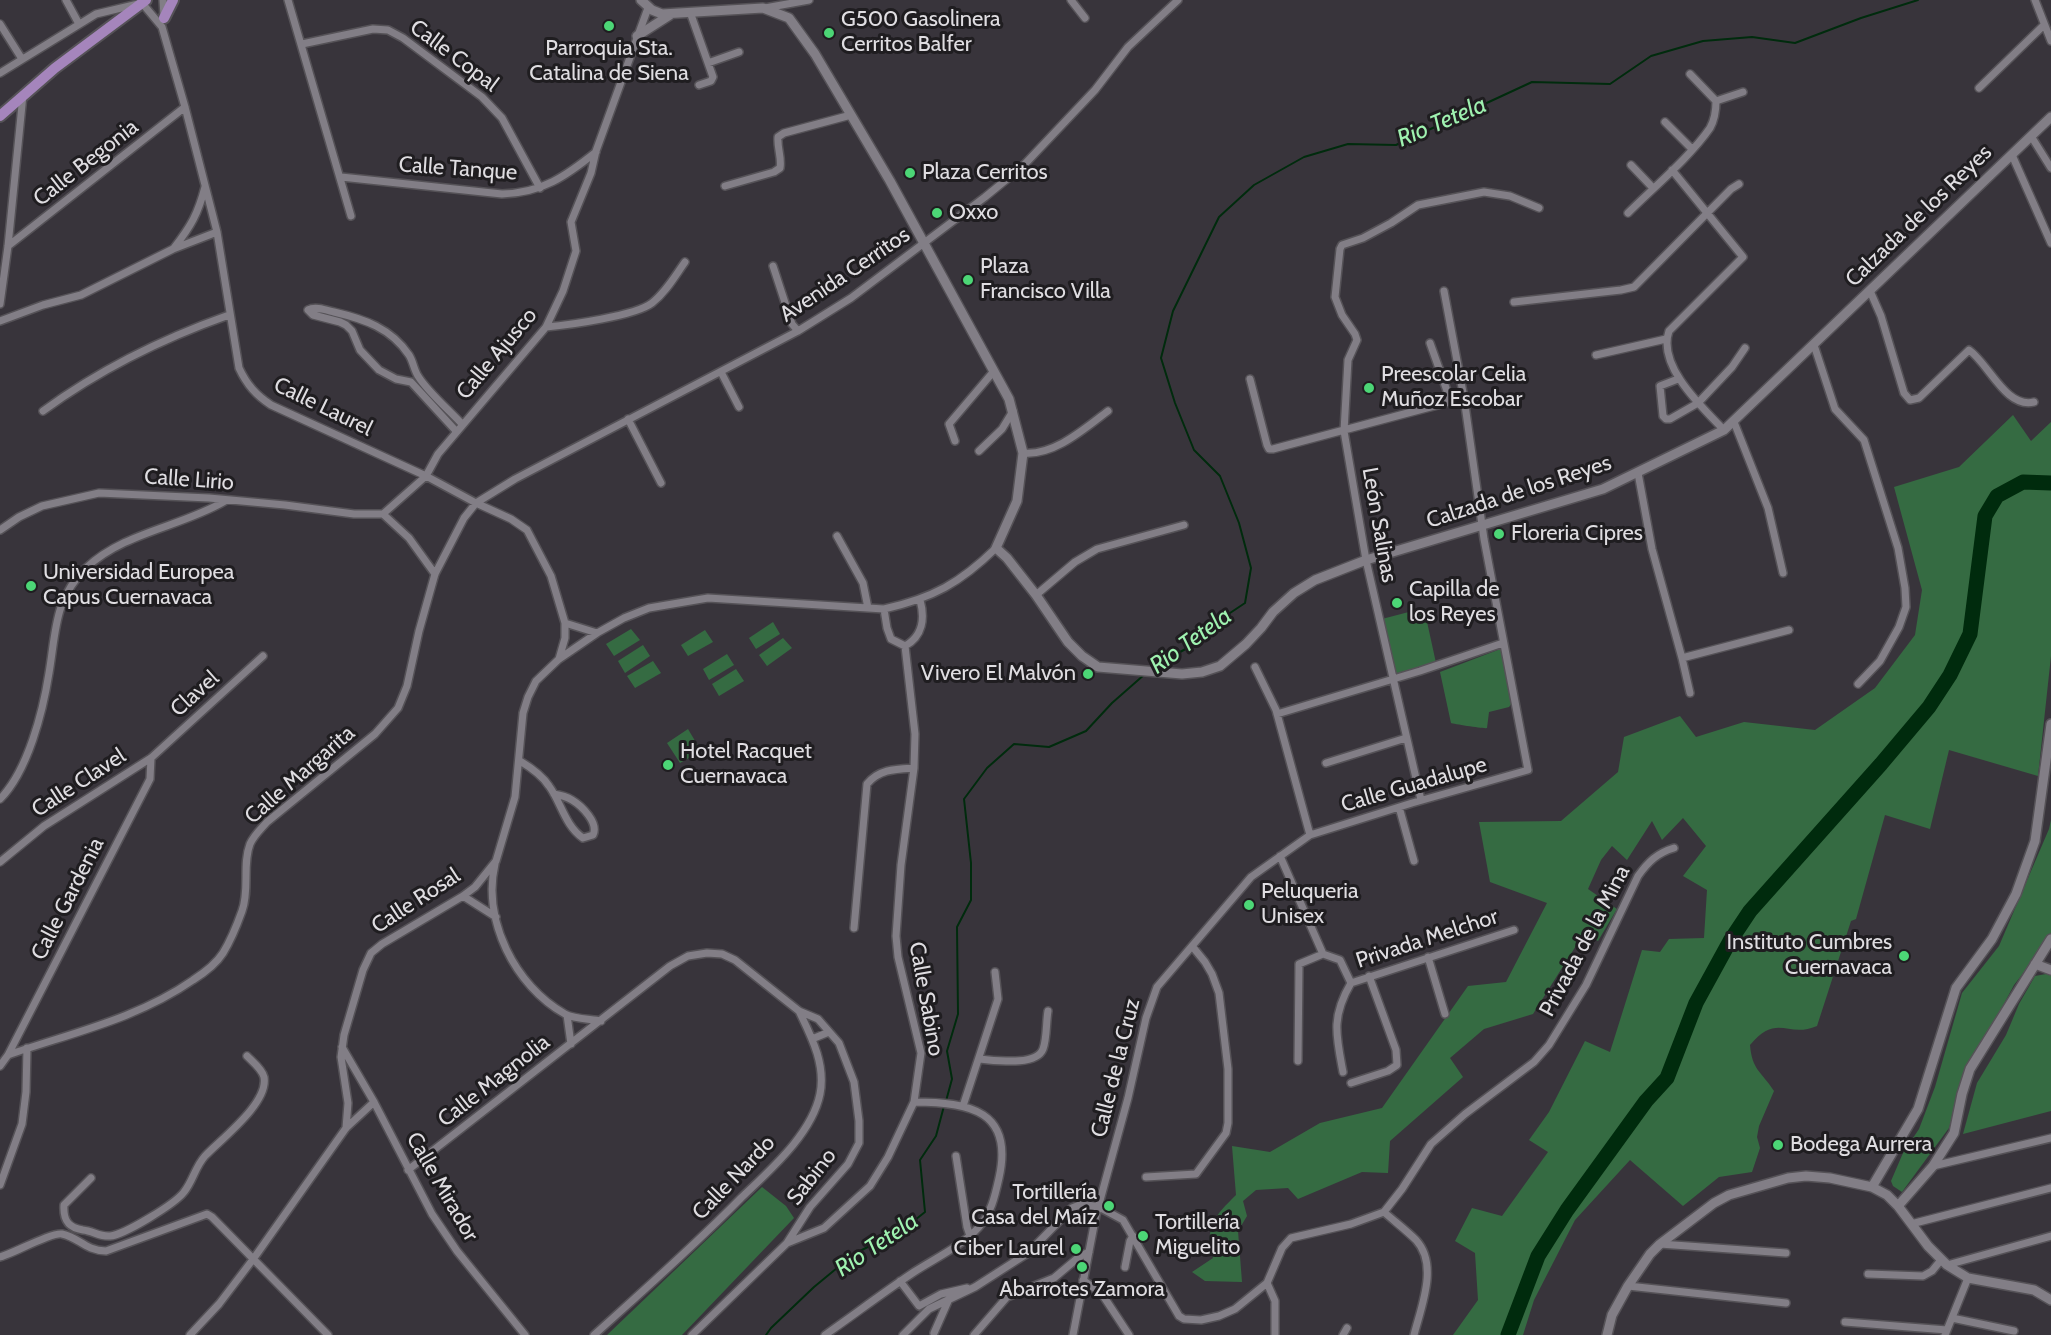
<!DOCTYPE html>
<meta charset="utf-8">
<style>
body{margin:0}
canvas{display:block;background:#38343b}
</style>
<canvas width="2051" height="1335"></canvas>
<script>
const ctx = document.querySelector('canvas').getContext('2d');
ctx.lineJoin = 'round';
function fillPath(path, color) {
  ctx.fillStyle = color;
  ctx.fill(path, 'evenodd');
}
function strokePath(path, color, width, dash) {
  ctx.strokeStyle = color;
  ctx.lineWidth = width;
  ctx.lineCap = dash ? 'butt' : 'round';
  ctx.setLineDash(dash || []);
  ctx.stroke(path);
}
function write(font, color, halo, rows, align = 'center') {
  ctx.font = font + ' Cabin,sans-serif';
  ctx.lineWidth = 6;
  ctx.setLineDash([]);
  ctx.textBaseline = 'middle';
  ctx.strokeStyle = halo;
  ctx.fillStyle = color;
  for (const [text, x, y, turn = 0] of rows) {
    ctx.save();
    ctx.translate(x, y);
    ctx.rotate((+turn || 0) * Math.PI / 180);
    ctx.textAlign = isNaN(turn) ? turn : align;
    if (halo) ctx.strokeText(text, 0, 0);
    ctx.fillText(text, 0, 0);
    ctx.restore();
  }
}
const green = new Path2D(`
 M2013,415l18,26 20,-19v234l-13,120 -89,-26 -19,79 -45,-14 -29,104 -5,2 -34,105c-30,13 -39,-14 -67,19 2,25 11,26 24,46l-15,35 -2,11 3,11 -8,24 -33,5 -36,29 -53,-46 -55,60 -41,80 -11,35h-70l25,-35 -3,-47 -20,-12 17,-33 30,8 46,-64 -19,-12 20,-28 36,-71 25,11 32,-102 18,2 9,-13 35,-1 3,-48 -24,-14 23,-30 -23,-28 -21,22 -10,-19 -25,39 -15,-14 -11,14 -13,29 29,20 -19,32 -14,-8 -51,81 -49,15 -34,29 13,19 -73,64 -2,32 -26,-1 -64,27 -10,-11 -32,2 -13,11 4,15 -9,15 4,51 -37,-1 -13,-9 21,-14c-9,-32 2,-42 23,-63l-4,-49 38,6 50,-29 62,-15 86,-122 38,-4 41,-79 -57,-21 -11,-60 82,-1 57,-49 6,-35 56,-21 16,21 48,-15 71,8 60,-42 40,-53 7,-45 -28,-103 65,-20z
 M1424,608l12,55 -41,12 -13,-56z
 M773,622l7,12 -24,15 -7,-11z
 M631,629l9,11 -26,16 -8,-12z
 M705,630l8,12 -25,14 -7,-11z
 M783,638l9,10 -25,18 -8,-11z
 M643,645l7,11 -25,17 -7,-12z
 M1503,648l11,52 -5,7 -20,5 -2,16c-2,1 -33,-4 -36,-5l-11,-51z
 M727,654l7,11 -25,15 -6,-11z
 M653,661l8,12 -26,15 -8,-12z
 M736,669l8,12 -25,15 -7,-12z
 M688,729l13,22 -21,12 -13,-20z
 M2051,820v117l-37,48 -29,54 -16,22 -20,67 -47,64 -9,-6 -2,-5 12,-28 16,-24 16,-42 27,-94 37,-47 50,-117z
 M2046,974l5,1v136l-88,23 14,-51 29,-48 13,-31 16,-28z
 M762,1187l24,19 8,12 -112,117h-75z`);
const stream = new Path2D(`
 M1151,668l40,-22 21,-21 33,-22 6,-35 -12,-45 -19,-47 -26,-26 -19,-47 -14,-45 12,-47 46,-94 35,-32 50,-28 44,-13 48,1 136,-63 78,2 41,-28 52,-15 49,-4 43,6 66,-25 57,-18
 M946,1101l6,-22 -5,-28 11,-37 -1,-87 14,-27v-37l-7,-64 23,-31 27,-24 35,3 37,-16 26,-28 33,-29
 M766,1335l5,-7 43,-41 40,-33 51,-26 20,-16 -5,-52 16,-24 8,-30`);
const river = new Path2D(`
 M1508,1335l30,-79 29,-46 79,-109 21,-23 29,-75 34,-62 20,-30 131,-147 48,-57 21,-32 20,-41 15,-118 12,-20 26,-14 28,1`);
const street = new Path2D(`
 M66,0l13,24
 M163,0l1,16
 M288,0l63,216
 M1071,0l14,18
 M2035,0l16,41
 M765,8l44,-8
 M690,12l23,65 -2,4 -12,4
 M0,24l22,35
 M302,44l71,-15 15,1 15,8 79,59 20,21 38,70
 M708,63l31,-11
 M0,73l96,-59 46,-11 20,24 23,80 32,125 22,136c8,17 17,27 32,37l155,71 50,27 35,16 16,11 24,46 14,47v15l-6,21
 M1690,74l26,27
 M1979,88l65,-63
 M1716,101l27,-9
 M1665,122l27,27
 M2031,136l20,32
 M2012,155l39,88
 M1631,165l22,23
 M1672,170l71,87 -74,74c-12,35 33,76 55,99
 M341,177l161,17c40,-1 64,-18 94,-42
 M725,186l49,-14 6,-4c2,-10 -3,-20 -2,-31l6,-4 67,-18
 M1628,213c25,-25 62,-56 82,-85 5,-9 6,-18 6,-27
 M8,246l177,-139
 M174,248c17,-22 24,-34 31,-61
 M773,266l19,58 6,7
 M1870,291l11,25 23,77 6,7 9,-2 50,-48c20,14 37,59 65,52
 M1514,302l107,-12 13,-3 97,-98 8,-5
 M0,304l8,-58 15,-151
 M308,310c7,-4 18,0 26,2 30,7 57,16 75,43 4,6 5,15 9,21 9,15 31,34 44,48
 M308,310l5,5 27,7 6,3 6,6 8,19 19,20 17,9 15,3 45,49
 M0,321l43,-16 38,-10 92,-46 44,-17
 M546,327c23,-2 89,-11 106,-24 14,-11 23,-27 33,-41
 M1430,343l21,59
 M1814,345l21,64 29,31 34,108 7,40 1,19 -7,20 -19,34 -22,23
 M1596,355l70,-16
 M721,372l18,35
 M1250,379l17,66 2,4h4l191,-51
 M1678,379l-18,7 3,30 3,3h4l28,-16 34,-36 13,-19
 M43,411c56,-41 121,-73 186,-96
 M628,419l33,64
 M1734,422l34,86 15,65
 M955,441l-6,-17 45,-53
 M979,451l23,-22 11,-18
 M1023,453c31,3 61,-24 85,-42
 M1638,473l14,76 30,109 8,35
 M383,514l43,-38 12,-22 108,-127 17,-36 13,-40 -5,-29 20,-49 5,-22 52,-143
 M383,514l26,24 26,36
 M0,530l19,-13 23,-11 57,-13 110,5 76,7 69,9h29
 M837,536l26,47 5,25
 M1036,595l39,-33 22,-13 87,-24
 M884,609l3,19 4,11 14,7c18,-10 20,-28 15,-46
 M565,623l32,10
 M1682,658l107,-28
 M1255,667l21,43 34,125
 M1277,714l143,-43 83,-28
 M520,761c10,6 22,14 29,25 12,16 16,40 34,52l10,-3c6,-12 -11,-29 -21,-35 -5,-3 -12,-5 -18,-6
 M1326,763l80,-25
 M0,799c28,-28 43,-88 49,-126 7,-41 5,-74 37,-105 38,-36 95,-41 139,-67
 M1421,800l-55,-240 -22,-129 4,-71 9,-20 -2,-6 -13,-19 -7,-18 5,-48 2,-4 21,-7 28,-15 27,-18 66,-13 26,4 29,12
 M1399,807l15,54
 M1280,856l43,98 17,6 11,23
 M0,862l44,-36 107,-68 112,-102
 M495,864c-13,56 20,122 70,150 9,5 25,5 36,7
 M463,896l33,21
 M854,928l13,-144c12,-15 29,-15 47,-16
 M1428,957l17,57
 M1351,983l163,-53
 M567,1015l4,29
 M812,1039l17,-7
 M342,1047l32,55 58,112 25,37 68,84
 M8,1055c63,-22 129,-36 185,-75 11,-7 23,-16 30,-27 8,-13 14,-28 19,-42 8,-22 0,-46 8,-67 4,-9 11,-15 17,-22l108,-88 23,-26 9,-22 12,-55 16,-57 29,-56 12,-15 39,-24 283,-148 53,-33 134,-101 38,-31 72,-76 33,-43 50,-47
 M979,1059c15,1 57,8 64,-10 4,-10 3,-27 5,-38
 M1298,1061l1,-97 24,-10
 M0,1066l8,-11 142,-276 1,-21
 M1343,1072c-7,-37 -12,-55 8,-89
 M1351,1083l37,-12 9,-6 -1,-15 -27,-74
 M963,1106l35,-107 -3,-27
 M346,1128l2,-25 -7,-46 3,-22 19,-65 8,-17 11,-9 81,-48 12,-9 21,-26 19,-64 8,-84 5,-16 8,-16 23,-22 38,-26 27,-15 25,-10 59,-10 176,11c49,-11 76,-26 112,-61
 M956,1156l11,71 3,9
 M1933,1166l118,-28
 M408,1170l262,-204 18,-10 19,-3 15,1 13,6 64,51 19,8 21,24 15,39 5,39v22l-11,21 -38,43 -23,36
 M1146,1177l50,-3 30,-41 2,-10v-54l-9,-76 -7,-19 -7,-12 -13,-16
 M91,1178l-27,27c-1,15 4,23 19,25 10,1 17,7 27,6 14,-1 65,-32 74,-44 9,-11 11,-25 21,-36 16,-17 64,-53 59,-79 -2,-8 -11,-15 -17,-21
 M0,1185l22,-61 4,-32 1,-44
 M1384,1212c10,9 22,18 32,28 23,25 5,67 -2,95
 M1911,1224l140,-36
 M1660,1244l126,9
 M0,1257c14,-4 52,-25 62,-23 18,4 22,16 44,17l101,-37 5,3 116,118
 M1947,1265l104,-29
 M1125,1267l5,-26 3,-5
 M1868,1274l55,2 9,-5 9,-11
 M1083,1280l19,14 27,41
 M900,1281l19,25 22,-12 26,-6
 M1267,1283l8,18v34
 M1628,1286l158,17
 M1952,1318l62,13
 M1845,1322l102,8
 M934,1333l15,-34
 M190,1335l29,-31 35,-46 92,-130 28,-26
 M594,1335c50,-45 100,-89 147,-137 29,-28 71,-64 79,-104 6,-30 -9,-58 -21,-83
 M692,1335l95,-92 37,-15 46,-42 18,-29 26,-55 7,-49 -23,-96 -2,-21 5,-71 13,-97 1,-34 -10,-88
 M825,1335c30,-21 59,-43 89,-63 20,-13 49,-27 64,-44 13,-14 17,-32 21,-50 15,-67 -29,-76 -85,-76
 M903,1335l26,-26 46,-22 53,-34 44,-45 10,-4 17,3 24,13 56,96 5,3 17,1 18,-4 16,-7 32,-26 15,-35 9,-10 60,-14 33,-12 18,-23 29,-45 34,-30 69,-52 15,-17 37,-60 52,-109c10,-14 19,-23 36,-28
 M974,1335l33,-38 47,-19 25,-21 10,-5
 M1073,1335l23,-120 32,-117 18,-80 11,-31 94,-110 59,-42 102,-32 116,-33 -44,-231 -20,-141 -20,-107
 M1343,1335l4,-7
 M1945,1335l23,-57`);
const secondary = new Path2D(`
 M641,0l11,10 10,4 101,-6 26,10 26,36 75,127 119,218 14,54 -6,48 -21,47 11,10 29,37 32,47 14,14 16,11 84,7 20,-2 18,-6 26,-22 15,-16 12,-16 21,-19 21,-13 51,-20 237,-71 121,-59 327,-313
 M637,36l33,-21
 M2035,964l16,6
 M1872,1187l46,-78 38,-121 36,-49 24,-45 19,-53 16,-117
 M1898,1206l35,-40 21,-33 8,-39 8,-25 81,-130
 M1607,1335l5,-20 16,-29 22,-32 10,-10 54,-41 15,-8 59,-17 18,-2 24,2 42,9 15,8 11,11 30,40 19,19 21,13 66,12 17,10`);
const primary = new Path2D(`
 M164,18l9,-18
 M0,116l55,-48 91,-68`);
const markers = [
 [609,26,6,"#4cd676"],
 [829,33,6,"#4cd676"],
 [910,173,6,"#4cd676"],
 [937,213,6,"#4cd676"],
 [968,280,6,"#4cd676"],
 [1369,388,6,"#4cd676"],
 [1499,534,6,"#4cd676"],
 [31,586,6,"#4cd676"],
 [1397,603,6,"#4cd676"],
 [1088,674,6,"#4cd676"],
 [668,765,6,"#4cd676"],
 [1249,905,6,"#4cd676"],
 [1904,956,6,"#4cd676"],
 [1778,1145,6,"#4cd676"],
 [1109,1206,6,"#4cd676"],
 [1143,1236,6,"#4cd676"],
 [1076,1249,6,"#4cd676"],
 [1082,1267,6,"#4cd676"]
];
const poiNames = [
 ["G500 Gasolinera",841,20],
 ["Cerritos Balfer",841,45],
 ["Parroquia Sta.",609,49,"center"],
 ["Catalina de Siena",609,74,"center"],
 ["Plaza Cerritos",922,173],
 ["Oxxo",949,213],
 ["Plaza",980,267],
 ["Francisco Villa",980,292],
 ["Preescolar Celia",1381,375],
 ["Muñoz Escobar",1381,400],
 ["Floreria Cipres",1511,534],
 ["Universidad Europea",43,573],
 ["Capus Cuernavaca",43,598],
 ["Capilla de",1409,590],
 ["los Reyes",1409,615],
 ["Vivero El Malvón",1076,674,"right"],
 ["Hotel Racquet",680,752],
 ["Cuernavaca",680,777],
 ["Peluqueria",1261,892],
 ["Unisex",1261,917],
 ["Instituto Cumbres",1892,943,"right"],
 ["Cuernavaca",1892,968,"right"],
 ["Bodega Aurrera",1790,1145],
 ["Tortillería",1097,1193,"right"],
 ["Casa del Maíz",1097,1218,"right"],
 ["Tortillería",1155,1223],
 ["Miguelito",1155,1248],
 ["Ciber Laurel",1064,1249,"right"],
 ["Abarrotes Zamora",1082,1290,"center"]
];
const streetNames = [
 ["Calle Copal",454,56,37],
 ["Calle Begonia",86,163,-38],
 ["Calle Tanque",458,169,4],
 ["Calzada de los Reyes",1919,216,-44],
 ["Avenida Cerritos",845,275,-34],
 ["Calle Ajusco",497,354,-50],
 ["Calle Laurel",323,407,26],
 ["Calle Lirio",189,480,4],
 ["Calzada de los Reyes",1519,492,-18],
 ["León Salinas",1379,525,80],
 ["Clavel",195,694,-42],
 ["Calle Margarita",300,775,-41],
 ["Calle Clavel",79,783,-33],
 ["Calle Guadalupe",1414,785,-16],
 ["Calle Gardenia",68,899,-63],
 ["Calle Rosal",416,901,-33],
 ["Privada Melchor",1427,939,-18],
 ["Privada de la Mina",1585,941,-62],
 ["Calle Sabino",926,999,80],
 ["Calle de la Cruz",1116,1068,-76],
 ["Calle Magnolia",494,1081,-38],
 ["Sabino",812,1177,-52],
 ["Calle Nardo",734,1178,-46],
 ["Calle Mirador",442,1187,60]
];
const waterNames = [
 ["Rio Tetela",1442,122,-23],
 ["Rio Tetela",1191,641,-36],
 ["Rio Tetela",877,1245,-34]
];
fillPath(green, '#356b42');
strokePath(stream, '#002b0d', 2);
strokePath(river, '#002b0d', 15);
strokePath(street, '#555257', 10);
strokePath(secondary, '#555257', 12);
strokePath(primary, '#555257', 14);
strokePath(street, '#827e86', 7);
strokePath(secondary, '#827e86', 9);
strokePath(primary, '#a585bc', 10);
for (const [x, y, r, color] of markers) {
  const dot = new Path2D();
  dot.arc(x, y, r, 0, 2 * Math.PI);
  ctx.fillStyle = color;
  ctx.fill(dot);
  strokePath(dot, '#1f1d20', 2);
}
write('22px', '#dfdde1', '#1f1d20', poiNames, 'left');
write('22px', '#dfdde1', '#1f1d20', streetNames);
write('italic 24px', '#9ff2b0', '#1f1d20', waterNames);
</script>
